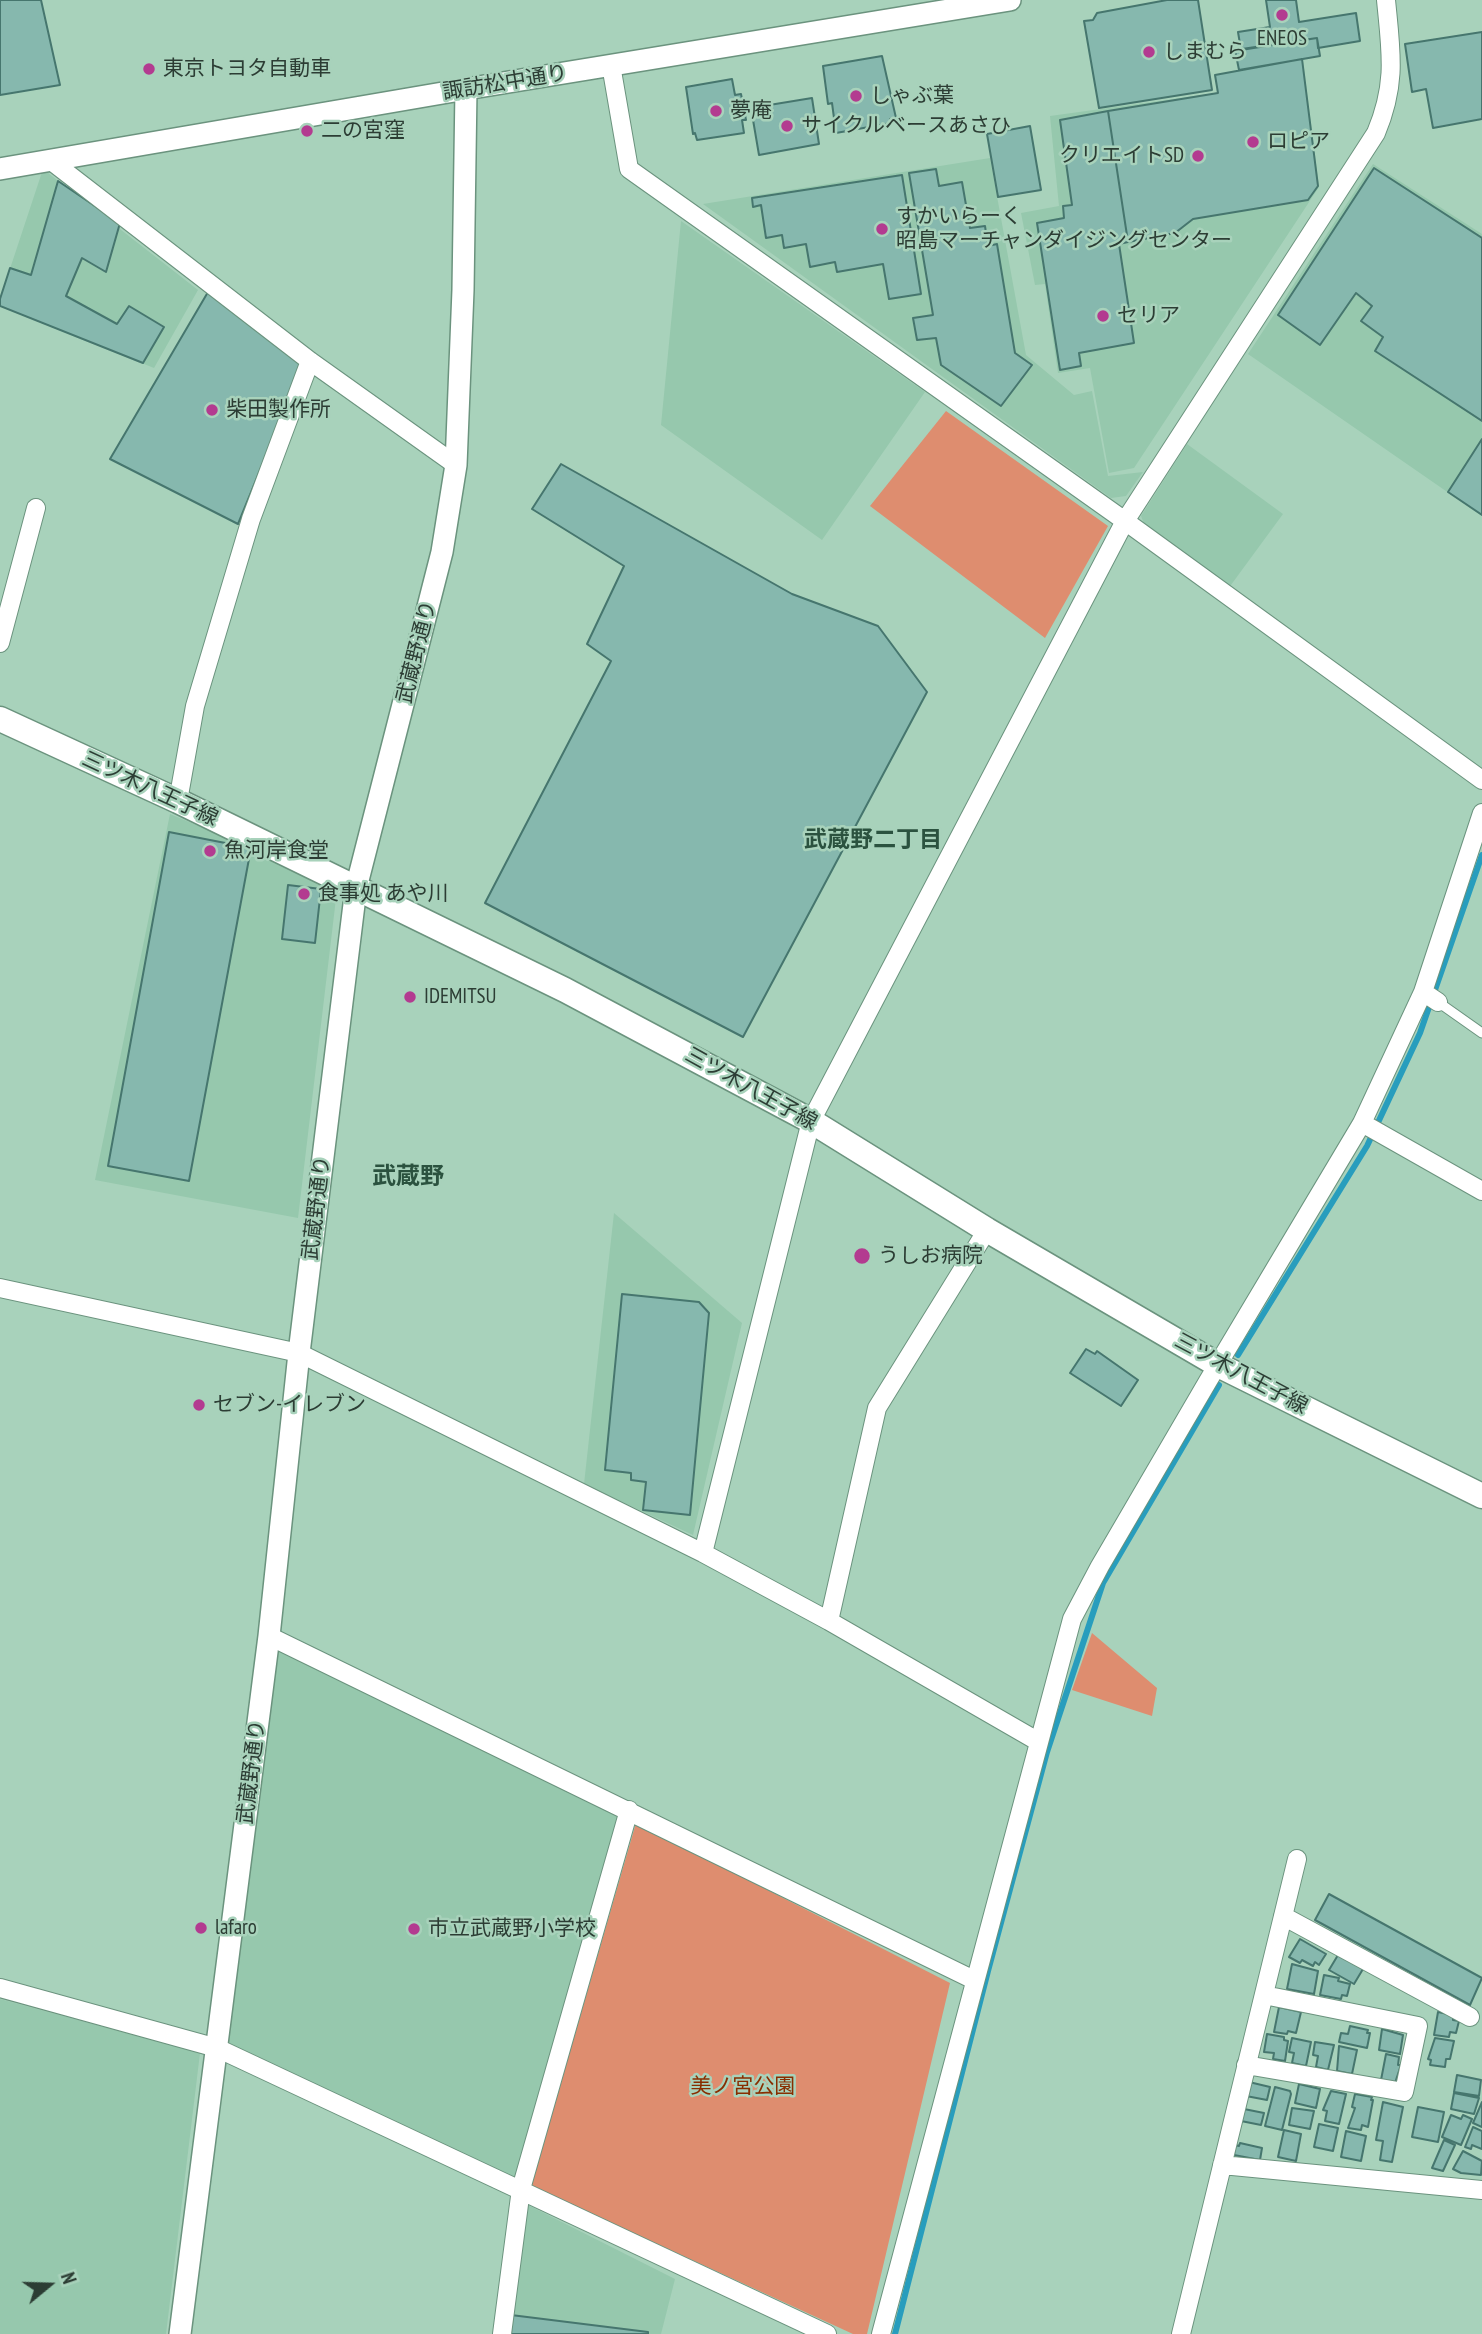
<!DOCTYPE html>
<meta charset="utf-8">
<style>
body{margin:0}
#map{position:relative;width:1482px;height:2334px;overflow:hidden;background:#a8d2bb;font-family:"PT Sans Narrow",sans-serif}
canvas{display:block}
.north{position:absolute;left:14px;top:2250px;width:70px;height:70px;-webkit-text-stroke:5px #a8d2bb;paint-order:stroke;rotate:71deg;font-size:19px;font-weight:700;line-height:28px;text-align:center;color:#2c3d34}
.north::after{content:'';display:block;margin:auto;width:24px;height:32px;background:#2c3d34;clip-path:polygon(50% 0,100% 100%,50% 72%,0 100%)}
</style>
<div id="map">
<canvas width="1482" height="2334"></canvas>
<div class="north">N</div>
</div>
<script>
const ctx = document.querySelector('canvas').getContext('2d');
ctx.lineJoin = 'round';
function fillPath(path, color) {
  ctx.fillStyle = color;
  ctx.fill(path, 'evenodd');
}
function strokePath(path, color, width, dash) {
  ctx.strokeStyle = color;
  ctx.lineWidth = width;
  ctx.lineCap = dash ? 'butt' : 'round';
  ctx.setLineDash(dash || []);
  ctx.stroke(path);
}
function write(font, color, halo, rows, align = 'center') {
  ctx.font = font + ' "PT Sans Narrow","Noto Sans JP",sans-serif';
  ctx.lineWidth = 5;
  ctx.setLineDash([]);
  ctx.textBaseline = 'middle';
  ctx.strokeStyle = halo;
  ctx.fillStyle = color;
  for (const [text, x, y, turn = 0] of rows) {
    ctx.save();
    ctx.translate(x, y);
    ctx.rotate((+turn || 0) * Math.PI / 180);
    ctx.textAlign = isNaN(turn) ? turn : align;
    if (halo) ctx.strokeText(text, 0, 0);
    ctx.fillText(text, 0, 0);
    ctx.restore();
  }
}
const built = new Path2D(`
 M1303,60l16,127 -185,281 -25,5 -19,-105 -32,5 -13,-89 -10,1 -14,-72 38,-7 -9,-90 167,-23 -2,-18z
 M990,158l36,197 48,40 18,-4 16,85 35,-4 -17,24 -15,2 -408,-294z
 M1373,164l109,70v282l-234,-162z
 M43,169l155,121 -44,78 -154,-62v-7z
 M681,221l244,171 -103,148 -161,-115z
 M1187,444l96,70 -55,75 -81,-58 -6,-15z
 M170,814l77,32 90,44 -39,328 -203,-38z
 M614,1213l128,110 -49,212 -109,-51z
 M269,1636l360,174 -108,379 -304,-141z
 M0,1999l200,54 -34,281h-166z
 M528,2205l147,74 -14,55h-149z`);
const green = new Path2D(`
 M946,411l162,115 -63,112 -175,-132z
 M1092,1633l65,55 -5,28 -80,-26z
 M636,1823l314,160 -83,351h-14l-322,-148z`);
const stream = new Path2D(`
 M1238,1355l129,-209 53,-113 62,-178
 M895,2334l93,-363 59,-219 56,-169 116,-198`);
const building = new Path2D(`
 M0,0h41l19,85 -60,10z
 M1167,0h31l14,90 -113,18 -15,-87 9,-1 4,-7z
 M1266,0h30l3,22 57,-9 4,28 -42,7 -1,-10 -76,12 -3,-18 32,-5z
 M1482,32v87l-49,9 -7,-39 -14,3 -7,-48z
 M1317,38l3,18 -81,14 -4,-20z
 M882,56l14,62 -6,1 1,4 -55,10 -4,-30 -4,1 -5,-38z
 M1302,59l16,127 -10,14 -115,19 -18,14 -47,9 -20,-131 110,-18 -3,-18z
 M732,79l3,16 6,-1 5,26h-4l2,13 -47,7 -2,-7 -2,1 -7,-47z
 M812,98l7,46 -60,11 -8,-47z
 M1108,111l20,131 -9,2 15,99 -55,10 2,13 -21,4 -23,-147 27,-5 -1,-12 9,-1 -12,-85z
 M1030,126l11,64 -43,7 -11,-63z
 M1374,168l108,70v183l-107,-70 8,-14 -22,-16 11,-15 -16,-13 -36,52 -42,-30z
 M936,169l3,17 23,-4 8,46 15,-2 3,20 9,-2 18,109 17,12 -31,41 -60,-41 -5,-27 -19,2 -4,-22 20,-3 -24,-142z
 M902,175l19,119 -32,5 -6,-35 -46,8 -2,-10 -25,5 -4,-23 -22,4 -2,-13 -16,3 -5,-33 -8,2 -1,-9z
 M58,181l62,42 -14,49 -24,-14 -16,38 51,28 12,-18 35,21 -21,36 -143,-57v-7l10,-31 21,7z
 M208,292l97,69 -67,163 -128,-65z
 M1482,439v76l-34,-23z
 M561,464l231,130 86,32 49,66 -184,345 -258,-134 126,-242 -24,-17 37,-78 -92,-57z
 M169,832l82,16 -62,333 -81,-15z
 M288,885l33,4 -6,54 -33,-4z
 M622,1294l77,8 10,11 -19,202 -47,-5 3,-28 -15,-2v-7l-26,-3z
 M1086,1349l9,5 2,-3 41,29 -17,26 -51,-33z
 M1329,1894l153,84 -12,27 -155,-85z
 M1300,1939l26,15 -7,11 -4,-3 -2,4 -11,-6 -2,3 -11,-6z
 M1338,1955l25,14 -9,15 -25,-14z
 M1292,1964l26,7 -4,23 -27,-5z
 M1324,1975l15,3 -1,3 12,3 -3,12 -5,-1 -1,4 -21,-4z
 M1279,2007l22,5 -5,21 -8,-2 -1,3 -13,-2z
 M1438,2012l15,3v5l6,1 -3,12 -6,-1 -1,5 -15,-2z
 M1350,2026l18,4 -1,3h3l-3,15 -28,-6 2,-9 7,1z
 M1382,2029l21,6 -3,19 -21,-4z
 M1267,2034l17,3v3l4,1 -3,20 -12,-2 1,-6 -10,-1z
 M1292,2038l19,4 -5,24 -14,-3 2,-10 -5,-1z
 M1435,2038l19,3 -4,18h-4l-1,8 -15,-2 1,-5 -3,-1z
 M1315,2042l19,3 -6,25 -12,-3 2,-11 -5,-1z
 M1339,2046l18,4 -5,24 -15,-3z
 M1386,2054l13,3 -1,8h3l-6,18 -14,-3z
 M1457,2075l24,5 -2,16 -25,-4z
 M1249,2082l21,5 -3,13 -21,-4z
 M1299,2084l21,5 -4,19 -21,-5z
 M1275,2087l15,4 1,3 -9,36 -17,-4z
 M1331,2091l15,3 -7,30 -14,-3 2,-10 -4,-1z
 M1454,2093l25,5 -5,16 -23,-5z
 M1355,2094l17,3 -1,3h2l-5,27 -6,-2 -1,5 -13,-2 7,-20 -3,-1z
 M1383,2102l20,5 -11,55 -12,-2 3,-19 -7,-1z
 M1482,2102v25l-9,-4z
 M1418,2107l26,5 -6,30 -26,-5z
 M1292,2108l22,3 -4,18 -21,-4z
 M1244,2109l20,4 -3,12 -20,-4z
 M1451,2115l10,4 2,-4 9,4 -11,26 -19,-8z
 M1319,2124l19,4 -5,23 -19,-4z
 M1473,2127l9,4v18l-10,-4 -1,4 -6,-2z
 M1284,2130l17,4 -5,27 -18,-4z
 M1346,2131l20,5 -5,25 -20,-4z
 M1444,2140l11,5 -12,26 -11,-3z
 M1240,2143l22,5 -2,12 -26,-5 1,-10 4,1z
 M1463,2151l19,10 -1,14 -20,-2 -8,-4z
 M511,2315l137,17v2h-139z`);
const service = new Path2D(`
 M1438,1002l44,31`);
const minor = new Path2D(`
 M611,65l18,104 496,352 357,259
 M50,160l260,201 146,104
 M0,643l36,-135
 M178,801l17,-95 56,-187 59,-158
 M1423,992l15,10
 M1362,1123l120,68
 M0,1288l299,65 404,200 126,68 210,121
 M703,1553l108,-432 314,-600 251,-388c21,-50 15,-81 10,-133
 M829,1621l48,-213 110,-178
 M269,1636l705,344
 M1283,1916l187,101
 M0,1988l217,60 610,286
 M1246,2065l158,27 14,-66 -154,-31
 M1222,2165l260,25
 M502,2334l19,-145 108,-379
 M881,2334l191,-715 28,-53 108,-185 154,-258 61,-131 59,-179
 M1181,2334l116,-475`);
const tertiary = new Path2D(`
 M0,169l466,-80 544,-89
 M180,2334l89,-698 30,-283 57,-465 86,-336 14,-87 7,-175 3,-201`);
const secondary = new Path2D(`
 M0,719l178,82 387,189 246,131 176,109 231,135 264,131`);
const markers = [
 [1282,15,7,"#b33b90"],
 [1149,52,7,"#b33b90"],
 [149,69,7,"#b33b90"],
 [856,96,7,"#b33b90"],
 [716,111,7,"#b33b90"],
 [787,126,7,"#b33b90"],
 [307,131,7,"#b33b90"],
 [1253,142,7,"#b33b90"],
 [1198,156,7,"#b33b90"],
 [882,229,7,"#b33b90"],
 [1103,316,7,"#b33b90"],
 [212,410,7,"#b33b90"],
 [210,851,7,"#b33b90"],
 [304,894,7,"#b33b90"],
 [410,997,7,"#b33b90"],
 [862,1256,9,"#b33b90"],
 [199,1405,7,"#b33b90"],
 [201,1928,7,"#b33b90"],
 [414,1929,7,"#b33b90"]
];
const poiNames = [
 ["ENEOS",1282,39,"center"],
 ["しまむら",1163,52],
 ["東京トヨタ自動車",163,69],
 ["しゃぶ葉",870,96],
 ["夢庵",730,111],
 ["サイクルベースあさひ",801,126],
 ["二の宮窪",321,131],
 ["ロピア",1267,142],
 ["クリエイトSD",1184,156,"right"],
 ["すかいらーく",896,217],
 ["昭島マーチャンダイジングセンター",896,241],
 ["セリア",1117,316],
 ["柴田製作所",226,410],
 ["魚河岸食堂",224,851],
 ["食事処 あや川",318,894],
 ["IDEMITSU",424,997],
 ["うしお病院",878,1256],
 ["セブン-イレブン",213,1405],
 ["lafaro",215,1928],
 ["市立武蔵野小学校",428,1929]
];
const streetNames = [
 ["諏訪松中通り",505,83,-9],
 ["武蔵野通り",417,652,-76],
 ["三ツ木八王子線",150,789,25],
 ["三ツ木八王子線",751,1089,29],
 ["武蔵野通り",317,1208,-83],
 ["三ツ木八王子線",1241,1374,28],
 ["武蔵野通り",252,1772,-83]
];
const parkNames = [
 ["美ノ宮公園",743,2087]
];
const neighbourhoodNames = [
 ["武蔵野二丁目",873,840]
];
const quarterNames = [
 ["武蔵野",408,1177]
];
fillPath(built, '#96c8ad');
fillPath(green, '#de8d6f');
strokePath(stream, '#289dbd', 6);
fillPath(building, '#86b8ae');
strokePath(building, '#46766e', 2);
strokePath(service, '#6b937e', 11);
strokePath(minor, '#6b937e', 20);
strokePath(tertiary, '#6b937e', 24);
strokePath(secondary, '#6b937e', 27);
strokePath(service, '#fff', 9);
strokePath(minor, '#fff', 18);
strokePath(tertiary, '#fff', 21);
strokePath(secondary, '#fff', 24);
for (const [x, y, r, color] of markers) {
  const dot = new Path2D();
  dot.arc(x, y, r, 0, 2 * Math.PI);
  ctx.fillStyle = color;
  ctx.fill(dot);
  strokePath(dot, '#a8d2bb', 2.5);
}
write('21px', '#2c3d34', '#a8d2bb', poiNames, 'left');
write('21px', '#2c3d34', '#a8d2bb', streetNames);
write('21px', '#882e00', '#a8d2bb', parkNames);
write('bold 23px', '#2b523f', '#a8d2bb', neighbourhoodNames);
write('bold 24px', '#2b523f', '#a8d2bb', quarterNames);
</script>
